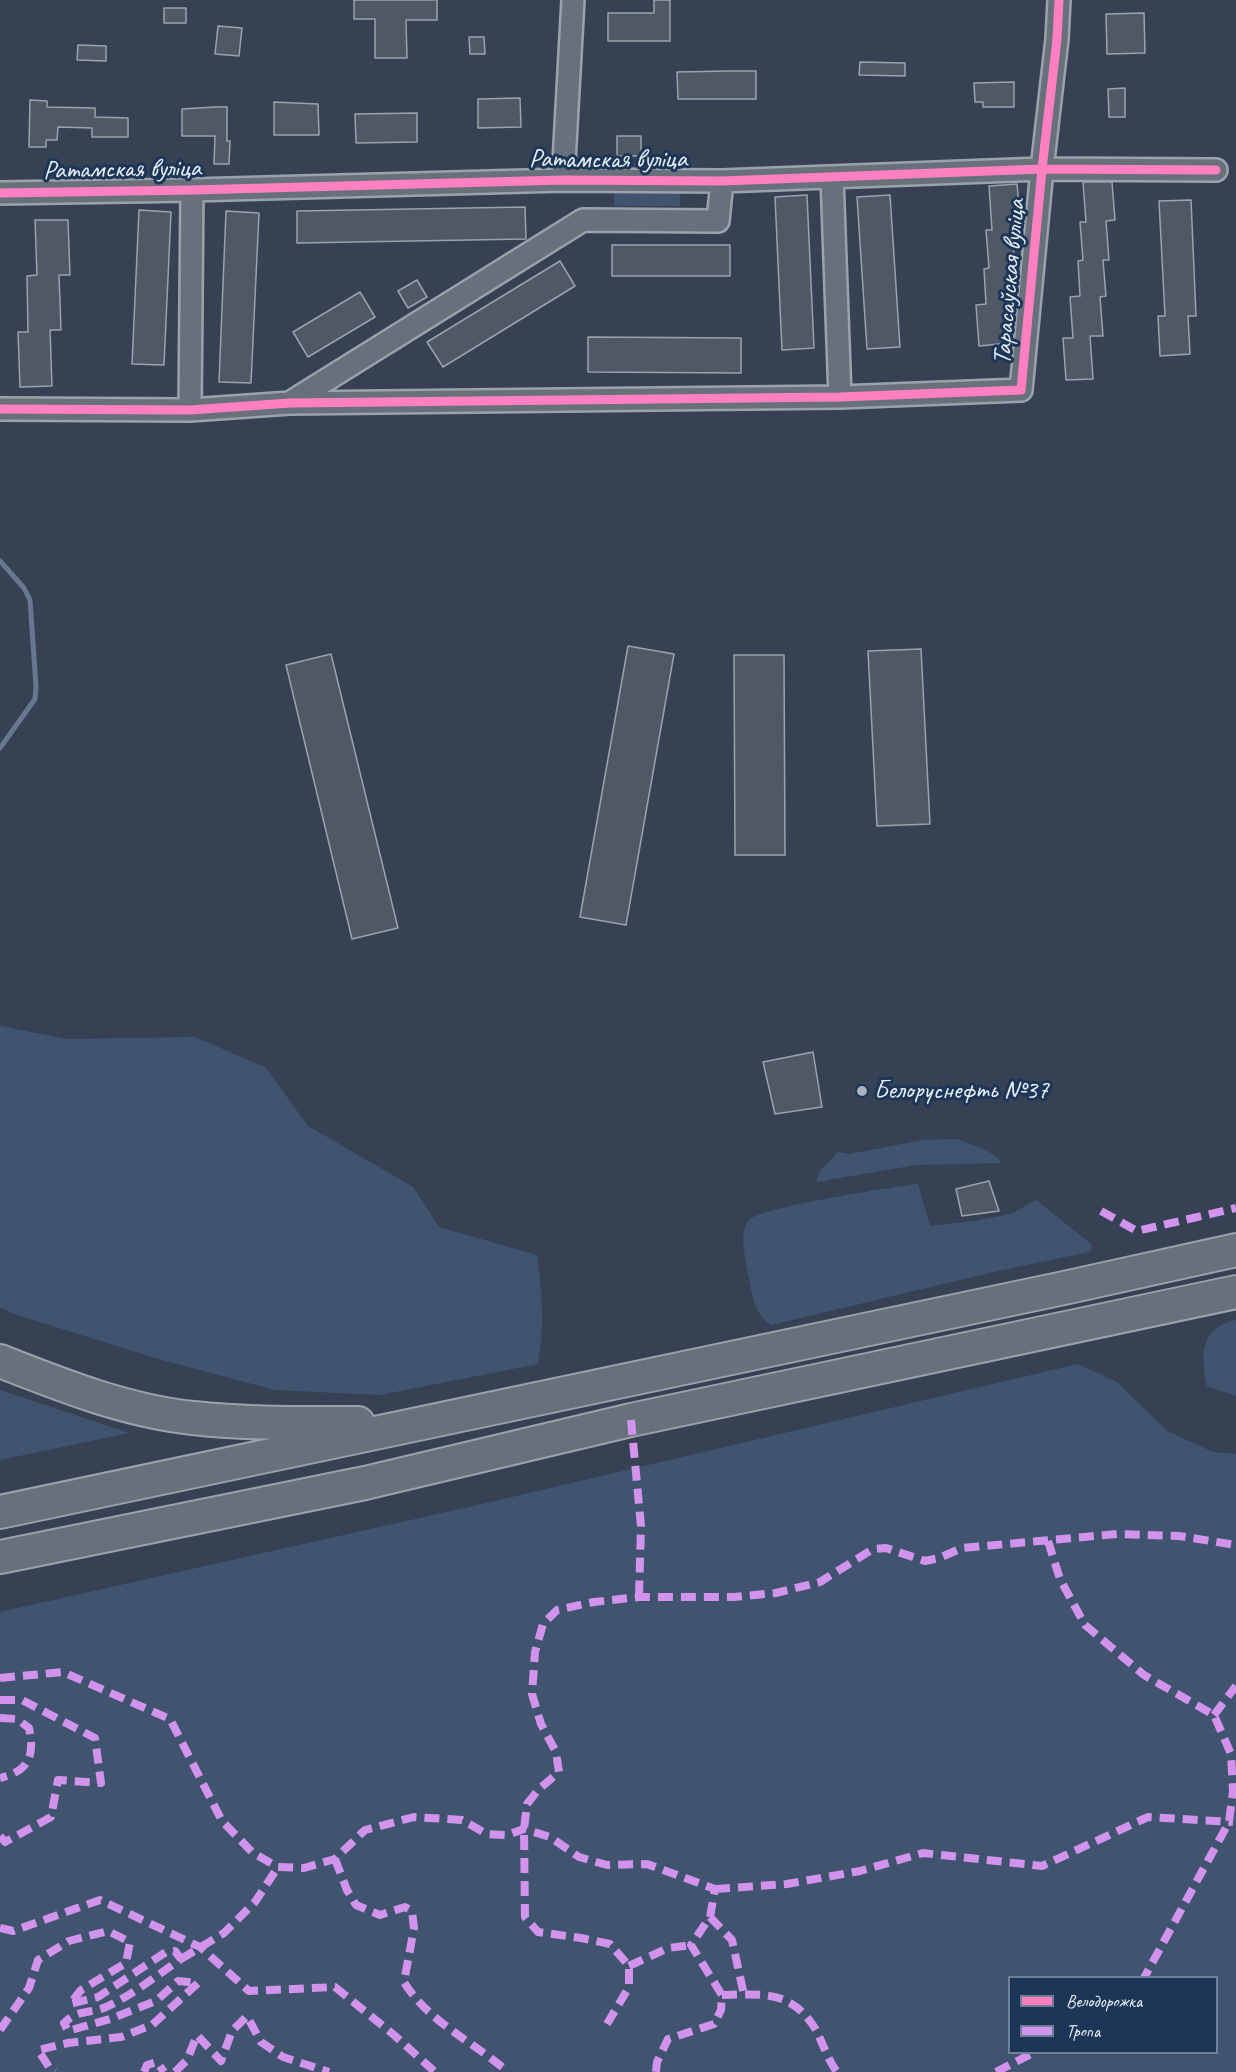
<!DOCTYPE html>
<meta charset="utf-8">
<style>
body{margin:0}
#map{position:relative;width:1236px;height:2072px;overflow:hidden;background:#364254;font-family:Caveat,sans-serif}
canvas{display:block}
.legend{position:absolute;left:1008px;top:1976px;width:210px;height:78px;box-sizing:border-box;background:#1d3557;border:2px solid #6e8097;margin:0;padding:8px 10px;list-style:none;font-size:18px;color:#e8f1f8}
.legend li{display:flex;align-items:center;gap:12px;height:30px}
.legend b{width:30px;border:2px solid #6e8097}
</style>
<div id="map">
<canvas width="1236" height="2072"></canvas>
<ul class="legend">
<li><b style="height:8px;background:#ff80c0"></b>Велодорожка</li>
<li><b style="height:8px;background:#d193ec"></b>Тропа</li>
</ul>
</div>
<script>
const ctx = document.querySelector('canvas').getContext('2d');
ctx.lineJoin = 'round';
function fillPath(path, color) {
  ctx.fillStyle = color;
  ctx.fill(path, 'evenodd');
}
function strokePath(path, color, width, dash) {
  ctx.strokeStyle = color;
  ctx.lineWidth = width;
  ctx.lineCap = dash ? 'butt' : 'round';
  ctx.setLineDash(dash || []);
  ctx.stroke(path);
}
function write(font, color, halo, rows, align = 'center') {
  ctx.font = font + ' Caveat,sans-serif';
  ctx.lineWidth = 6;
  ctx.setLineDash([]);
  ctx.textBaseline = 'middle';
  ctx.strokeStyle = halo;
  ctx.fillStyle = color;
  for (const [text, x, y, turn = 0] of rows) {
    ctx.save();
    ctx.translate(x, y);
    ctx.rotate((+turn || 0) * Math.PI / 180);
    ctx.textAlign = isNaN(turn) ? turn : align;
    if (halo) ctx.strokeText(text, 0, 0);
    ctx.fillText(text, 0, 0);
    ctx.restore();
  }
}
const green = new Path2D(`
 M614,187h66v19h-66z
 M0,1026l67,13 128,-2 71,31 42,58 105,61 26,40 98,28c5,41 8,68 1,109l-158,31 -105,-5 -113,-30 -148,-46 -14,-7z
 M957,1139c14,6 36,11 45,24l-86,2 -100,17 4,-11 18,-19 11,2 74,-14z
 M918,1184l12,42 44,-5 37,-7 25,-14 55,44 1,5 -3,3 -87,18 -231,55c-18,-12 -19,-32 -23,-52 -2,-14 -10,-40 1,-53 11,-13 145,-33 169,-36z
 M1236,1320v76l-29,-10c-6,-30 -8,-58 29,-66z
 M1078,1364l39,18 50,49 46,21 23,2v618h-1236v-460l491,-110zM1010,1978h206v74h-206z
 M0,1390l129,43 -129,27z`);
const stream = new Path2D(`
 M0,561l24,27 6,12 6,86 -1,13 -35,49`);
const building = new Path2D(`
 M354,0h83v20h-31l1,38h-32v-39h-21z
 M654,0h16v41h-62v-28h46z
 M164,8h22v15h-22z
 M1144,13l1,40 -38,1 -1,-40z
 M218,26l24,2 -3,28 -24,-2z
 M469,37h15l1,17h-15z
 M78,45l28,1v15l-29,-1z
 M860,62l45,1v13l-46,-1z
 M727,71h29v28h-78l-1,-27z
 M1014,82v25h-31v-5h-8l-1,-19z
 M1125,88v29h-16l-1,-28z
 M520,98l1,29 -43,1v-29z
 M30,100l17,1v6l48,1v9l33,1v19h-36v-9l-34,-1 -1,13h-11v7h-17z
 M274,102l44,2 1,31h-45z
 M215,107h12v34h3l-1,23h-15l1,-28h-33v-27z
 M417,113v29l-61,1 -1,-29z
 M617,136h24v20h-24z
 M1083,182h29l3,38 -9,1 3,39h-6l3,36 -6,1 3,39h-13l3,43 -27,1 -3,-42h10l-3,-41 10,-1 -2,-35 5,-1 -3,-38h6z
 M1017,184l4,44 -9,1 3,39h-6l3,36h-6l3,39 -30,3 -3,-41 10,-1 -2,-35 5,-1 -3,-38h6l-3,-44z
 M807,195l7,153 -32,2 -7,-153z
 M890,195l10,152 -33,2 -10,-152z
 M1191,200l5,116h-8l2,38 -30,2 -2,-40h7l-6,-115z
 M525,207l1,32 -229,4v-32z
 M139,210l32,2 -7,153 -32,-1z
 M226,211l33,2 -8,170 -32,-1z
 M35,220h33l2,55h-11l2,55h-11l2,56 -32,1 -2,-55h10l-1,-56 10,-1z
 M612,245h118v31h-118z
 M560,261l15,25 -132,81 -16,-25z
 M417,280l10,17 -19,11 -10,-17z
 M360,292l15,25 -67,40 -15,-25z
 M588,337l153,1v35l-153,-1z
 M628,646l46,8 -48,271 -46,-8z
 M921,649l9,175 -53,2 -9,-175z
 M331,654l67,274 -46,11 -66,-274z
 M734,655h50l1,200h-50z
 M813,1052l9,55 -47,7 -12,-52z
 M989,1181l10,30 -37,5 -6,-27z`);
const minor = new Path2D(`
 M832,177l8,220
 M563,180l10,-180
 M0,193l192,-3 371,-10 159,1 320,-12 174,1
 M291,402l292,-182 135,1 4,-40
 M0,409l190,1 100,-7 550,-6 181,-7 21,-221 15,-130 2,-39
 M190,410l2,-220`);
const highway = new Path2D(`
 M0,1361c61,24 126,50 193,57 54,6 110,5 165,5
 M0,1512l1064,-224 172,-38
 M0,1557l365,-74 266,-63 605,-128`);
const quiet = new Path2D(`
 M1101,1211l36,20 99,-23
 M631,1420l10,106 -2,71
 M1048,1541l12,38 25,46 59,50 70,40 17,39 2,37 -4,31 -85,156
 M0,1678l63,-6 107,47 52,102 31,32 25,14 26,1 31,-9 30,-29 49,-13 48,3 25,14 20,1 17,-6 26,8 29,20 28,8 40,-1 68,25 -5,28 -19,28 31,50 -1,15 -7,14 -46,15 -11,23 -1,10
 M0,1700h22l73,38 6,45 -43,-3 -7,37 -46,25 -5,-6
 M1214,1715l22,-29
 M0,1718l17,1 12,9c6,28 0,43 -29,50
 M335,1859l12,31 9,15 24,10 25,-8 7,4 2,17 -10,54c24,40 70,60 104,90
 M715,1889l72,-5 73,-13 63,-18 119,13 106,-49 85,5
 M710,1917l22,23 12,55
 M0,1928l13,3 87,-31 100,47 49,44 86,-4 59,48 41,37
 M181,1959l43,-26 31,-31 23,-35
 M629,1966l39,-18 23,-3
 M722,1995c41,-1 70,-5 94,35 7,14 12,30 21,42
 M607,2024l22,-37v-21l-19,-22 -29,-6 -43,-6 -13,-15 -1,-88 3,-25 11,-14 21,-18 -3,-20 -15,-28 -9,-30 3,-42 8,-28 14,-14 37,-8 45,-5h95l42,-4 44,-11 53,-33 13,-1 39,13 14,-3 23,-10 155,-14 62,2 57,9
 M0,2030l29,-42 9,-28 31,-19 39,-10 22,11 -4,21 -45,27 -11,14 28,-7 68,-45 9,-1 6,8c-24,16 -48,36 -75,48 -16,7 -28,2 -42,16l4,8 42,-12 46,-18 22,-20 20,2 -46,42 -31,12 -53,6 -30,7 13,20 4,2
 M144,2072l3,-7 10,-3 7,10
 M175,2072l12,-12 10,-25 24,26 11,-30 15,-15 14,26 22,15 46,15
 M996,2072l39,-20`);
const cycleway = new Path2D(`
 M0,193l192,-3 371,-10 159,1 320,-12 174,1
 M0,409l190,1 100,-7 550,-6 181,-7 21,-221 15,-130 2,-39`);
const markers = [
 [862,1091,6,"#aab4bf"]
];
const streetNames = [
 ["Ратамская вуліца",608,160],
 ["Ратамская вуліца",122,170,-1],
 ["Тарасаўская вуліца",1010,282,-85]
];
const poiNames = [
 ["Белоруснефть №37",874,1091]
];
fillPath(green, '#405470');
strokePath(stream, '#66778f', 5);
fillPath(building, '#4f5966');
strokePath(building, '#9ba2ab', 1.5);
strokePath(minor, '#9ba2ab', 26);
strokePath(highway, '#9ba2ab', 36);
strokePath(minor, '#68717b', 21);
strokePath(highway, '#68717b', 32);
strokePath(quiet, '#d193ec', 8, [15, 8]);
strokePath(cycleway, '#ff80c0', 9);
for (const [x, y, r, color] of markers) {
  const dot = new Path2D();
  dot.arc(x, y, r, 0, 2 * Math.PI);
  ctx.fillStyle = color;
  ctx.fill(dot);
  strokePath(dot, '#1d3557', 2);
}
write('26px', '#e8f1f8', '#1d3557', streetNames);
write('26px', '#e8f1f8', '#1d3557', poiNames, 'left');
</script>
